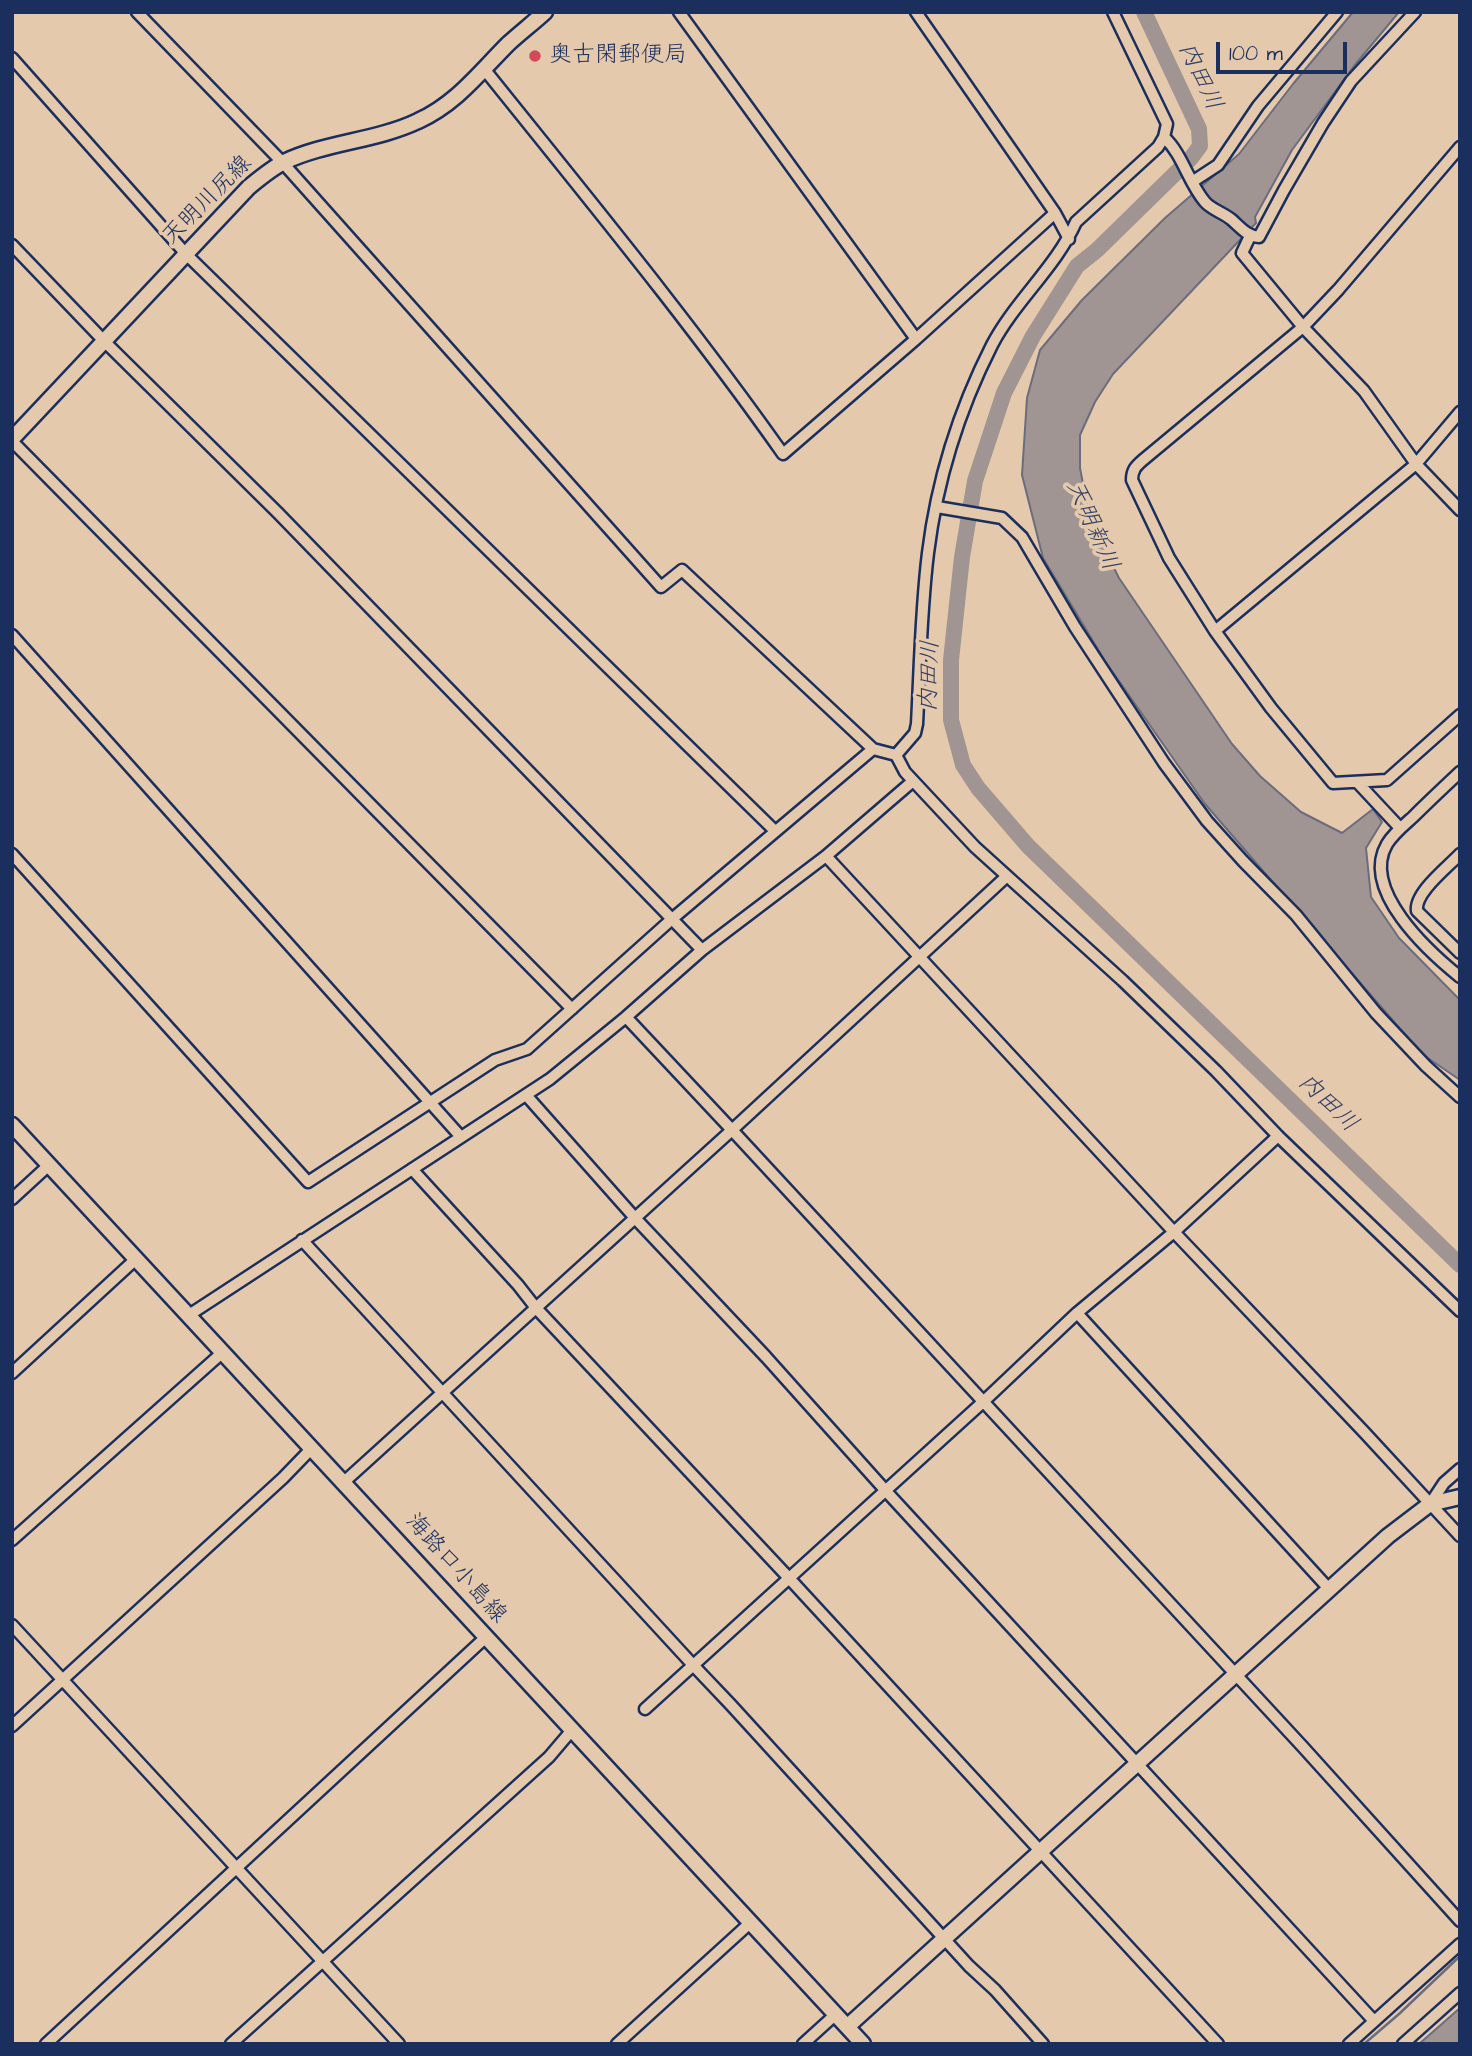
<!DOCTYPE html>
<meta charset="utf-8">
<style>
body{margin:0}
#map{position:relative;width:1472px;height:2056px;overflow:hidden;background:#e5c9ac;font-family:"Architects Daughter",sans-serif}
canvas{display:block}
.frame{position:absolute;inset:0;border:14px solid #1b2f5e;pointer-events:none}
.scale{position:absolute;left:1216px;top:42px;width:131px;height:32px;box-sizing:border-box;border:4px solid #1b2f5e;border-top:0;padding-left:9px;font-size:21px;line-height:24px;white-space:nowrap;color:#1b2f5e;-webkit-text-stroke:5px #e5c9ac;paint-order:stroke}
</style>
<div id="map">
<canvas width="1472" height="2056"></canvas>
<div class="frame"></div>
<div class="scale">100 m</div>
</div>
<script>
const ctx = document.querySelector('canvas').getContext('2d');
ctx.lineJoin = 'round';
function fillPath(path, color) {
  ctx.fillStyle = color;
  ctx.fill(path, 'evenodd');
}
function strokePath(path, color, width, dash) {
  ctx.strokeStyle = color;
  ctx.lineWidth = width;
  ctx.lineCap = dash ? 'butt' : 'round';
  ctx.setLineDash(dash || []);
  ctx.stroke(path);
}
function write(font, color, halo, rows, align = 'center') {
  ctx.font = font + ' "Architects Daughter","Klee One",sans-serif';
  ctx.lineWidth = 7;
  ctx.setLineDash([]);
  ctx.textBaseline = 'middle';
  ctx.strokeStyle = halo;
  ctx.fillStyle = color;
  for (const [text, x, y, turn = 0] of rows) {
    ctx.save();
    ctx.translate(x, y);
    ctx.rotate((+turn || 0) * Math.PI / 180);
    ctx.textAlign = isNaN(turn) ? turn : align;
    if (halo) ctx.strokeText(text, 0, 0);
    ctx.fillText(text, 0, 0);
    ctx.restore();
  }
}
const water = new Path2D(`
 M1353,12h46l-45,54 -62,84 -37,67 1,6 -143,151 -18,28 -15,33v33l10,52 29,58 113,166 28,32 41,36 41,21 31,-24 9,13 -16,26 5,49 28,41 61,62v80l-38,-26 -217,-250 -100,-143 -62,-103 -21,-83 5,-77 13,-48 42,-50 83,-82 74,-64 54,-70z
 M1460,2008v36h-41z`);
const stream = new Path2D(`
 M1364,2044l35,-30 61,-58`);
const river = new Path2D(`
 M1144,12l55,117 1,17 -9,12 -94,92 -20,16 -44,70 -29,57 -29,88 -13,76 -11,103v60l12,45 15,23 50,58 432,419`);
const street = new Path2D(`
 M137,12l146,151 378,424 21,-17 191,179 23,6 9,17 70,75 148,134 93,90 62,65 182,175
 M679,12l237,327
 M916,12l139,201 14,26
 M12,58l174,196 589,577
 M485,70c101,126 205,252 298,384l133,-115 139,-126
 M1164,137c19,18 24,45 41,65 7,8 19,11 27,18 9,8 15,16 27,17l25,-47 39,-67 28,-42 64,-69
 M1460,147l-122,143 -35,37 -160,133c-7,6 -11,10 -11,20l37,78 46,73 56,77 62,75 54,-3 73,-65
 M1192,182l26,-17 40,-59 79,-94
 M1250,236l-8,17 61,74 61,64 52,73 44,46
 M12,245l92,96 174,172 424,437
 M12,441l560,568
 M937,507l65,11 20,19 53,90 89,136 43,58 36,40 53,54 80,98 50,53 34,31
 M1215,631l201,-167 44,-52
 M12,635l449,502
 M896,755l19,-22 2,-9c3,-57 4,-115 11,-171 9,-73 31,-143 64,-208 23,-44 64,-78 84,-123l82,-75 6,-10 3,-13 -54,-112
 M1460,772c-16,15 -32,30 -47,45 -9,8 -20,17 -26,27 -27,46 42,108 73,133
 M1358,783l42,45
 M12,854l296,328 187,-122 32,-11 145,-130 201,-170
 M1460,854c-12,13 -46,39 -43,57l43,42
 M826,856l348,376 190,200 96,104
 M626,1017l106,113 570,616 158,175
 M526,1095l109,123 131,139 119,133 489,531
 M412,1169l106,116 18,23 252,269 430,467
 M12,1199l37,-34
 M302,1240l391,425 38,40 238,261 26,24 48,54
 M1077,1313l253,277
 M189,1315l361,-236 76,-62 76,-67 124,-94 87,-75
 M12,1373l125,-115
 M344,1482l388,-352 275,-254
 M1430,1504l14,-21 16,-14
 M12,1540l211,-188
 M12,1625l387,419
 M645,1709l338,-307 94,-89 97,-81 104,-96
 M12,1726l271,-248 29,-30
 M46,2044l440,-407
 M231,2044l318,-287 23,-27
 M617,2044l133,-121
 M803,2044l33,-30
 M1349,2044l111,-100
 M1403,2044l57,-51`);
const secondary = new Path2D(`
 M12,439l237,-252c11,-9 23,-19 35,-25 42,-20 92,-21 134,-41 38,-17 62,-49 90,-77 12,-11 25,-21 37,-32
 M12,1125l851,919
 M848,2026l540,-490 42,-32 30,-7`);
const markers = [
 [535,56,7,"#d1495b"]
];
const poiNames = [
 ["奥古閑郵便局",549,56]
];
const streetNames = [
 ["天明川尻線",208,201,-45],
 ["海路口小島線",455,1569,48]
];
const waterNames = [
 ["内田川",1199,77,65],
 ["天明新川",1091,526,66],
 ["内田川",931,676,-88],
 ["内田川",1327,1104,44]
];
fillPath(water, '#a09592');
strokePath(water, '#6b6c7d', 2);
strokePath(stream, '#6b6c7d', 2.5);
strokePath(river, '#a09592', 16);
strokePath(street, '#1b2f5e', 15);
strokePath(secondary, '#1b2f5e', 19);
strokePath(street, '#e5c9ac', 10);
strokePath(secondary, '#e5c9ac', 14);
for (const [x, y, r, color] of markers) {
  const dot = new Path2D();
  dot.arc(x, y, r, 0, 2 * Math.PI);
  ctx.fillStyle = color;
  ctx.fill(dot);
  strokePath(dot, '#e5c9ac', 2.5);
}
write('23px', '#1b2f5e', '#e5c9ac', poiNames, 'left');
write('23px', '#1b2f5e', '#e5c9ac', streetNames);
write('italic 24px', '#2f3e66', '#e5c9ac', waterNames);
</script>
